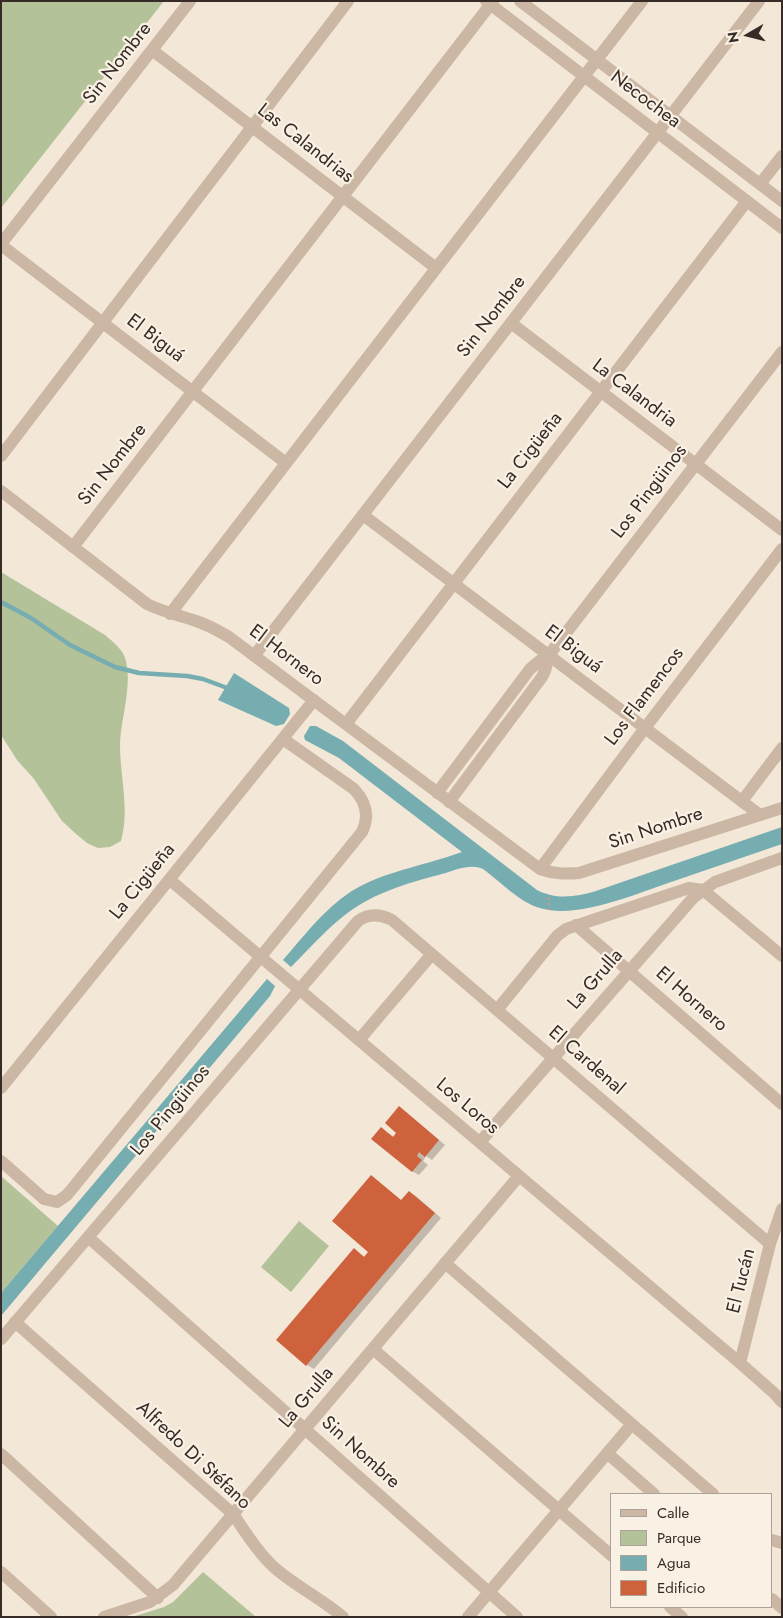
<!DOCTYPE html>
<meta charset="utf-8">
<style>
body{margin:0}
#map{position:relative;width:783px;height:1618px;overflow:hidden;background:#f3e7d8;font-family:Jost,sans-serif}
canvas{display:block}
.frame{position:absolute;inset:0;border:2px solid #362b26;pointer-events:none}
.legend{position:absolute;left:610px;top:1493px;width:162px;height:115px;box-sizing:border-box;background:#faf1e5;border:1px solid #aca299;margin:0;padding:6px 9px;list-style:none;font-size:15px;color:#362b26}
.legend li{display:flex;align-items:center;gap:10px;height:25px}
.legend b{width:25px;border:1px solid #aca299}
.north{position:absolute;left:723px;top:10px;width:50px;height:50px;-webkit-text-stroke:4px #faf1e5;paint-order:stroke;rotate:262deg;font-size:14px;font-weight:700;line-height:20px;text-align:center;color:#362b26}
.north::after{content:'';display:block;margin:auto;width:18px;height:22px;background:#362b26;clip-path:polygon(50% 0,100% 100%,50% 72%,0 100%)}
</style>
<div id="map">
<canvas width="783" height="1618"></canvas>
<div class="frame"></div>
<ul class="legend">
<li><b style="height:6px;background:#cbb7a4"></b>Calle</li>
<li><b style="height:14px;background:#b3c298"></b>Parque</li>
<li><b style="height:14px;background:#76adb1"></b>Agua</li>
<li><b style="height:14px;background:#cd623c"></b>Edificio</li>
</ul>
<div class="north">N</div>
</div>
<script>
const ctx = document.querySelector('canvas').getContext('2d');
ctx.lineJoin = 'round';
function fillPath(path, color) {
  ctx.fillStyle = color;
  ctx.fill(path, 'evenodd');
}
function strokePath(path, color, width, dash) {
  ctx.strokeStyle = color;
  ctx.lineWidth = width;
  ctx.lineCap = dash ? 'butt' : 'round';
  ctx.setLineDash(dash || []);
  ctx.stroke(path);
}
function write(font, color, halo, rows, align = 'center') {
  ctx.font = font + ' Jost,sans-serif';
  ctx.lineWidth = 4.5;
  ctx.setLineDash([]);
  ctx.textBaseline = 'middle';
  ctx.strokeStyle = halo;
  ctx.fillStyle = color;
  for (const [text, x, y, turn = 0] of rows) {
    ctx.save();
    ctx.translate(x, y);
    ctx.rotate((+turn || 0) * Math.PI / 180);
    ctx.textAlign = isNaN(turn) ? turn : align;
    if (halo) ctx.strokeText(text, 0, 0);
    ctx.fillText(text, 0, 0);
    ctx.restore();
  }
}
const green = new Path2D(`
 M1,1h163l-163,207z
 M1,572l104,63c8,7 18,14 21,26 6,28 -5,56 -6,84 0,32 10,64 1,96l-11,6 -12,1 -11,-5 -12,-10 -13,-12 -28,-42 -17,-19 -16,-25z
 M1,1176l57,50 -57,67z
 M299,1221l30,25 -38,46 -30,-25z
 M203,1572l53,45h-124l32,-10 9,-5z`);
const water = new Path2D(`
 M234,673l55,35 1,6 -6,10 -8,2 -58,-26z
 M310,726h6l27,15 194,149c19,10 39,7 59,1l186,-64v17c-35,12 -70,24 -105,36 -37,12 -99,40 -137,28 -21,-6 -39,-26 -57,-39 -12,-6 -28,1 -41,5 -30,8 -63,17 -89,35 -23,16 -42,38 -62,58l-8,-7c22,-25 44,-55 74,-72 33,-18 70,-23 105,-36l-123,-94 -34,-18 -1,-4z
 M267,979l8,7 -5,10 -269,320v-23z`);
const shadow = new Path2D(`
 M406,1112l39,33 -13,15 -6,-4 -3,5 5,4 -9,10 -7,-4 -30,-42 12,8z
 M371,1176l31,25 7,-9 7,4 25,22 -127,151 -7,-4 47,-115 11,7 5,-6z`);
const stream = new Path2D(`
 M1,602l30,16 39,27 45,22 24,6 48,3 16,3 27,10`);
const building = new Path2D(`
 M399,1106l40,34 -14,17 -6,-5 -2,4 5,4 -10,12 -41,-33 10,-12 12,10 3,-4 -11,-10z
 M371,1175l30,25 8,-9 26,22 -129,153 -30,-26 78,-92 10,9 4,-5 -36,-31z`);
const path = new Path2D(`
 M548,910l1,-15`);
const minor = new Path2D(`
 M486,1l296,227
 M520,1l262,200
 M152,50l284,218
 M760,184l22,-28
 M1,244l189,-243
 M1,245l285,218
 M511,323l271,207
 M1,456l347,-455
 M1,491l146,113c16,8 32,11 49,17 12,4 23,10 33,16l311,232c14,5 25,5 39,4l203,-65
 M363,515l397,300
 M73,547l420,-546
 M170,614l472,-613
 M254,656l505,-655
 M346,724l401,-523
 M437,793l93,-124 11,-9 8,-5 233,-303
 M742,801l40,-53
 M449,802l93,-125 3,-6 4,-16
 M540,869l105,-141 137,-179
 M170,880l570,483 34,30 8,9
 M576,925l206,179
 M497,1010l60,-74 9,-7 123,-41 14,2 79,66
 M359,1040l73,-86
 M1,1088l313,-388
 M480,1142l213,-244 22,-16 67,-24
 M1,1161l43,38 13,3 10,-7 295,-363c8,-16 4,-30 -8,-43l-71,-50
 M88,1237l429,380
 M445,1263l268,231
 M15,1322l218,192c13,19 26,40 43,55 21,18 46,30 67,48
 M1,1339l357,-418c11,-8 22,-7 34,-1l378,324
 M373,1349l239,207
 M740,1363l30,-119 12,-35
 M607,1453l47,41
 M1,1454l157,144
 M772,1540l10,3
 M1,1572l50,45
 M772,1599l10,9
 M670,1607l12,10
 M104,1617l46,-15 23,-17 346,-409
 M468,1617l164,-193`);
const streetNames = [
 ["Sin Nombre",118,64,-52],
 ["Necochea",645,100,37],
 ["Las Calandrias",305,144,38],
 ["Sin Nombre",492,317,-52],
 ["El Biguá",155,339,37],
 ["La Calandria",634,394,37],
 ["La Cigüeña",531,451,-52],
 ["Sin Nombre",113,465,-52],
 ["Los Pingüinos",650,492,-53],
 ["El Biguá",573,650,37],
 ["El Hornero",286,656,37],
 ["Los Flamencos",645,697,-53],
 ["Sin Nombre",656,829,-18],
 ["La Cigüeña",143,882,-51],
 ["La Grulla",596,980,-49],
 ["El Hornero",691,1000,41],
 ["El Cardenal",586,1061,41],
 ["Los Loros",467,1107,40],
 ["Los Pingüinos",171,1111,-50],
 ["El Tucán",742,1281,-76],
 ["La Grulla",307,1398,-50],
 ["Sin Nombre",360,1453,42],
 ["Alfredo Di Stéfano",193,1456,43]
];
fillPath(green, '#b3c298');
fillPath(water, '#76adb1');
fillPath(shadow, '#0003');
strokePath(stream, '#76adb1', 4.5);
fillPath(building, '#cd623c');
strokePath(path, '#b7a18e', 2.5, [2.5, 2.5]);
strokePath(minor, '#cbb7a4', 12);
write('19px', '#362b26', '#faf1e5', streetNames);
</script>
